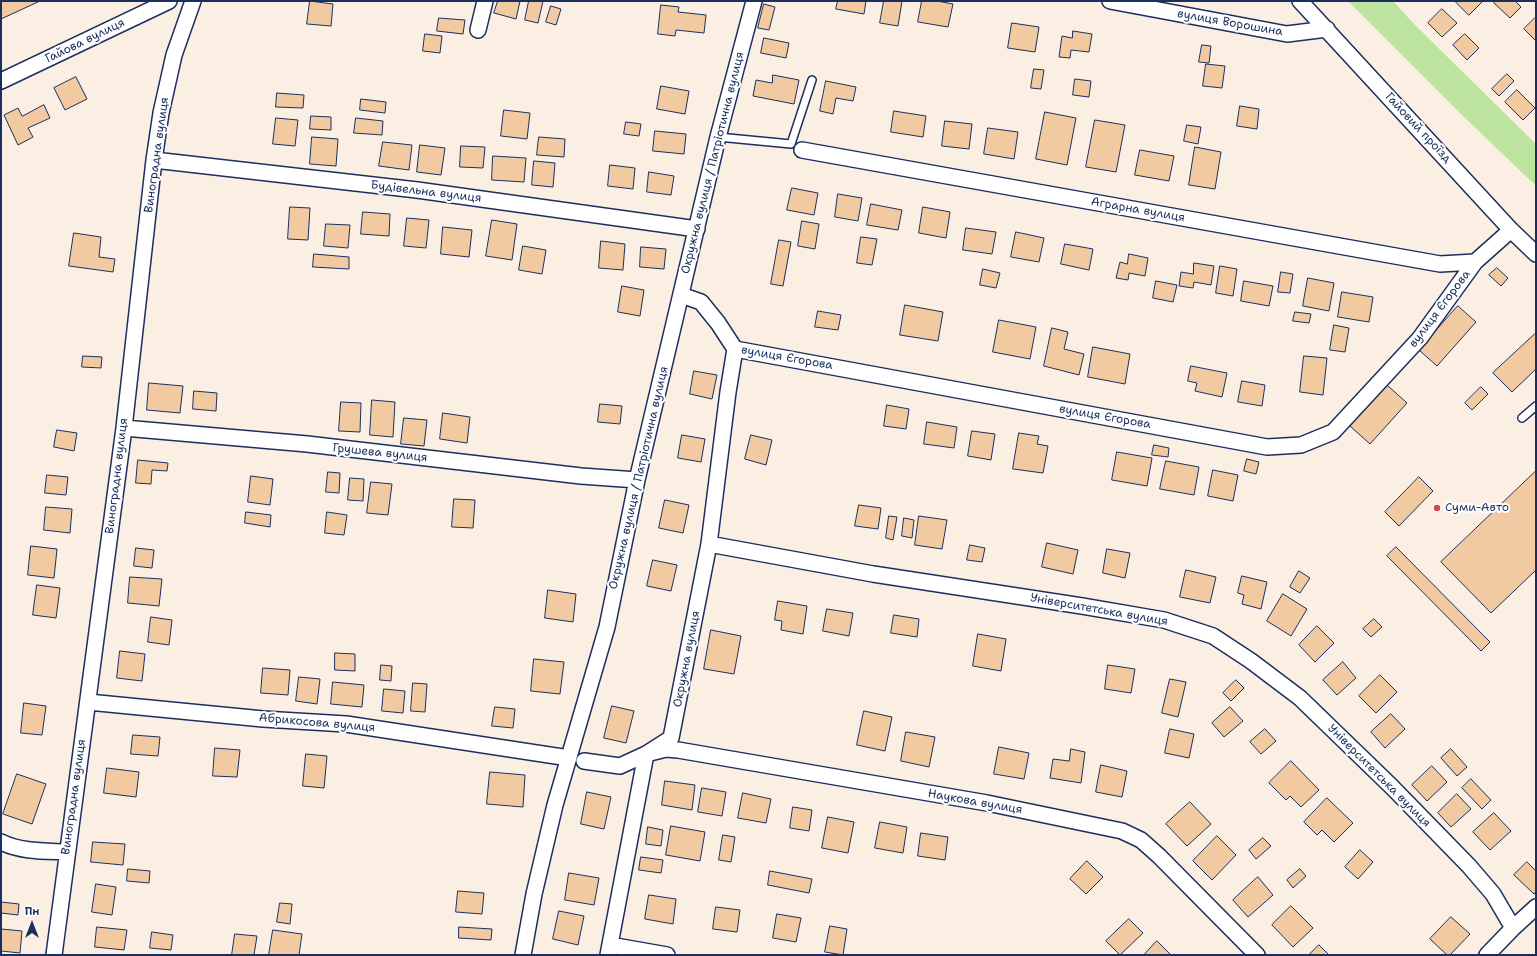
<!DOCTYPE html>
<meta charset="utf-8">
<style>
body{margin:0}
#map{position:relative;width:1537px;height:956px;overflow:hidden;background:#fbefe3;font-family:"Shantell Sans",sans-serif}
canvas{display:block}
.frame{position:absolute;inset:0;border:2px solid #1b2f5e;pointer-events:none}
.north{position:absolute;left:12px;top:904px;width:40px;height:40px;-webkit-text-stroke:3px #fff;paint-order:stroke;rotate:0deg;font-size:11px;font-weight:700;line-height:16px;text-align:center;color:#1b2f5e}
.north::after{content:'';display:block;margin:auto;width:14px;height:18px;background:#1b2f5e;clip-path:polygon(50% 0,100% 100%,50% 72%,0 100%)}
</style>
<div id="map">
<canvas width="1537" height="956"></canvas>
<div class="frame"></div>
<div class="north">Пн</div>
</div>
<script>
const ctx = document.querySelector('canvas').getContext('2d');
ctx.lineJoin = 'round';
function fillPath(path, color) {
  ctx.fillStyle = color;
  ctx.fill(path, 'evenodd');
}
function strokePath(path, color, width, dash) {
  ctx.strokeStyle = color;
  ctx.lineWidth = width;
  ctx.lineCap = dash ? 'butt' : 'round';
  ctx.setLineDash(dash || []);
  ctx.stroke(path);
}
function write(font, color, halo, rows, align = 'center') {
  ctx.font = font + ' "Shantell Sans",sans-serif';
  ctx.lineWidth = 4;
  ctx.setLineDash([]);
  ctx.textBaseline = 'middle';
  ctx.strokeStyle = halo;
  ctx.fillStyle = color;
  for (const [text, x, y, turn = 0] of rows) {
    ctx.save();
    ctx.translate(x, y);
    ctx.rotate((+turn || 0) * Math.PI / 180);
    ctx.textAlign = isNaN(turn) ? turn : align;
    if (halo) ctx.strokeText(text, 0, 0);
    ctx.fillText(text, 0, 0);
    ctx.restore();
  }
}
const green = new Path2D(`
 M1348,1h45l21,23 122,120v42l-73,-70z`);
const building = new Path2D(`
 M1,1h39l-39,18z
 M310,1l23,3 -2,22 -24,-2z
 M498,1h22l-4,18 -22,-6z
 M529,1h14l-5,22 -13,-3z
 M838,1h28l-2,13 -28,-5z
 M884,1h18l-4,25 -18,-3z
 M922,1h15l16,3 -5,23 -30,-5z
 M1455,1h28l-14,14z
 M1496,1h19l6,6 -11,11 -16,-15z
 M764,4l11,3 -6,23 -11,-2z
 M661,5l18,2 -1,5 28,3 -2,18 -28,-3 -1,6 -17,-2z
 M551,6l10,3 -5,16 -10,-3z
 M1442,9l15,14 -15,14 -14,-14z
 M439,18l26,2 -2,14 -26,-3z
 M1535,18l1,1v22l-12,-12z
 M1012,23l27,4 -4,25 -27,-4z
 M1073,31l19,3 -3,18 -18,-2 -1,8 -11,-1 3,-21 10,2z
 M425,34l17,2 -2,17 -17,-2z
 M1465,34l14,14 -12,12 -14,-15z
 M764,38l25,5 -3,15 -25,-5z
 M1202,45l9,1 -2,17 -10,-1z
 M1206,64l19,2 -3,22 -19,-2z
 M1034,69l10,1 -3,19 -10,-1z
 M1507,74l7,7 -15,15 -7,-7z
 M773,75l26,5 -5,24 -41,-8 3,-16 16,3z
 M76,77l11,22 -22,11 -11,-22z
 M1075,79l16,2 -2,16 -16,-2z
 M826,81l30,6 -3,14 -17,-3 -3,16 -13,-3z
 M661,86l28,5 -4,23 -28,-5z
 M1517,90l18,18 -12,12 -18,-18z
 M277,93l27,2 -1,13 -27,-1z
 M361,99l25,3 -1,11 -25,-3z
 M44,105l6,13 -22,10 5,9 -15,8 -14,-30 14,-7 4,8z
 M1240,106l19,3 -2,20 -20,-3z
 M504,110l26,3 -3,26 -26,-3z
 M894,111l32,5 -3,21 -32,-5z
 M1045,112l31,6 -9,47 -31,-6z
 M311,116l20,1v13l-21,-1z
 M276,118l22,2 -3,26 -22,-2z
 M356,118l27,3 -1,14 -28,-2z
 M1095,120l30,5 -9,47 -30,-5z
 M945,121l27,3 -3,25 -27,-3z
 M626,122l15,2 -2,12 -15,-2z
 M1187,125l14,2 -3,17 -14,-3z
 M988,128l30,4 -4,27 -30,-5z
 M655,131l31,3 -2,20 -31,-3z
 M312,137l26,2 -2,27 -26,-2z
 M539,137l26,2 -1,18 -27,-2z
 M383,142l29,3 -3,25 -30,-4z
 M420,145l25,3 -4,27 -24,-3z
 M461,146l24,1 -2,21 -23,-1z
 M1195,147l26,5 -6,37 -26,-4z
 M1140,150l34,6 -5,25 -34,-6z
 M493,156l33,2 -2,24 -32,-2z
 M534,161l21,2 -2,24 -21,-2z
 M610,165l25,3 -2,21 -25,-3z
 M649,172l25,4 -3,19 -24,-3z
 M792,188l26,5 -4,22 -27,-5z
 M838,194l24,4 -4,23 -23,-4z
 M871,204l31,6 -4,20 -31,-5z
 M290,207l20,1 -2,32 -20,-1z
 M923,207l27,5 -4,26 -27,-5z
 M363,212l27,2 -1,22 -28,-2z
 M407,218l22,2 -3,28 -22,-2z
 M492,220l25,4 -5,36 -26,-4z
 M802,221l17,3 -4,25 -17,-3z
 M326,224l24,1 -2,23 -24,-2z
 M443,227l29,3 -3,27 -28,-3z
 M966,228l30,4 -4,22 -29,-4z
 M1016,232l28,6 -5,24 -28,-5z
 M74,233l27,4 -2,20 16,2 -2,13 -44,-6z
 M861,237l16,2 -5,26 -15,-2z
 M779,240l12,2 -8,44 -12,-2z
 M601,241l24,3 -2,26 -24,-2z
 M1065,244l28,5 -4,21 -28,-6z
 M523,246l23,4 -4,24 -23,-4z
 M641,247l25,2 -2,20 -24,-2z
 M314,254l35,3v12l-36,-2z
 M1129,254l19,4 -3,18 -16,-3 -1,7 -12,-2 4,-16 7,2z
 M1194,263l20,3 -3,19 -17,-3 -1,6 -14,-2 2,-14 12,2z
 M1220,266l17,3 -4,27 -17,-3z
 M1497,268l11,10 -7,8 -12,-11z
 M983,269l17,4 -4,15 -16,-3z
 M1281,272l12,2 -3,19 -12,-1z
 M1308,278l26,5 -5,28 -26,-5z
 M1156,281l21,4 -4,17 -20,-4z
 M1244,281l29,5 -4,20 -28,-5z
 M622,286l22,4 -4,26 -22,-4z
 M1342,292l31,5 -4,25 -31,-5z
 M905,305l38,7 -5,29 -38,-6z
 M1458,306l18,16 -39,44 -18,-16z
 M818,311l23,4 -3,15 -23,-3z
 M1295,312l16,2 -2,9 -16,-2z
 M999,320l37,7 -6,32 -37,-7z
 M1334,325l15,3 -4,24 -15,-2z
 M1052,328l16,4 -4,17 20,5 -5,21 -35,-9z
 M1536,333v36l-24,23 -19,-19z
 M1093,347l37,7 -5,30 -37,-7z
 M83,356l19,1 -1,11 -19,-1z
 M1304,356l23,2 -4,37 -23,-3z
 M1191,366l36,7 -5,24 -27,-6 2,-8 -9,-2z
 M694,371l23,4 -5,24 -22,-5z
 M1242,381l23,4 -3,21 -24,-4z
 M149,383l34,3 -3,27 -33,-3z
 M1387,385l20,18 -37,41 -20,-18z
 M1481,387l7,7 -16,16 -7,-7z
 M194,391l23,2 -1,18 -23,-2z
 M372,400l23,2 -2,35 -23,-2z
 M341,402l20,1 -1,29 -21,-1z
 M600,404l22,2 -2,18 -22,-2z
 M887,405l22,4 -3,20 -22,-3z
 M443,413l27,4 -3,26 -27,-4z
 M404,418l23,2 -3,26 -23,-2z
 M927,422l30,5 -3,21 -30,-4z
 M57,430l20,3 -3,18 -20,-4z
 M972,431l23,3 -4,26 -23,-4z
 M1019,433l20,3 -2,8 11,2 -5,27 -30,-4z
 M682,435l23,4 -4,23 -23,-4z
 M751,435l21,5 -6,25 -21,-6z
 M1154,445l15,3 -1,9 -16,-2z
 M1117,452l35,6 -5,28 -35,-6z
 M1247,459l12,3 -3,12 -12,-3z
 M138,460l30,3 -1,8 -15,-1 -1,14 -15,-1z
 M1166,461l33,6 -5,28 -34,-6z
 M1213,470l25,5 -5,26 -25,-5z
 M1536,471v99l-45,43 -50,-51z
 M328,472l12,1 -1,20 -13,-1z
 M47,475l21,2 -2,18 -21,-2z
 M251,476l22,3 -3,26 -22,-3z
 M1419,477l14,14 -34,35 -14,-14z
 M350,478l14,1 -1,22 -15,-1z
 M371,482l21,2 -4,31 -21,-2z
 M454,499l21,1 -2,28 -21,-1z
 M665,500l24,5 -6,28 -24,-5z
 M859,505l22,3 -3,21 -23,-3z
 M46,507l26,2 -2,24 -26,-3z
 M246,512l25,3 -1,12 -25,-4z
 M327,512l20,3 -3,20 -19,-2z
 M889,516l8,1 -4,23 -7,-2z
 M919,516l28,4 -5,29 -27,-4z
 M904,518l10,2 -2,18 -10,-2z
 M1047,543l31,7 -5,24 -31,-7z
 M970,545l15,3 -3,14 -15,-2z
 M31,546l26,3 -3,29 -26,-3z
 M1396,547l94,95 -9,9 -94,-95z
 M136,548l18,2 -2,18 -18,-2z
 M1107,549l23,4 -5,25 -22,-5z
 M653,560l24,5 -6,26 -24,-5z
 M1186,570l30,7 -6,26 -30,-6z
 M1299,571l11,7 -10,15 -10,-6z
 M1242,576l25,6 -6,27 -19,-5 2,-9 -6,-2z
 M130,577l32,2 -3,27 -31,-3z
 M37,585l23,3 -4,30 -23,-3z
 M548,590l28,4 -3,28 -28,-4z
 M1283,594l24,15 -16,27 -24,-15z
 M778,601l29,5 -4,28 -22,-4 1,-9 -7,-1z
 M827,609l26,4 -4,23 -26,-5z
 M894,615l25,4 -2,18 -26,-4z
 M151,617l21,3 -3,25 -21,-3z
 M1374,619l8,8 -11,10 -8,-8z
 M1317,626l17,17 -19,19 -16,-17z
 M711,630l30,6 -7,38 -30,-5z
 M978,634l28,5 -5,32 -28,-5z
 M120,651l25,3 -3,27 -25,-3z
 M335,653l20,1v17l-20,-1z
 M534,659l30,3 -4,32 -29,-3z
 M1343,662l13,16 -19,17 -14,-15z
 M381,665l11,1 -1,15 -11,-1z
 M1108,665l27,4 -4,24 -26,-4z
 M263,668l27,2 -2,25 -27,-2z
 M1380,675l17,17 -21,21 -17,-17z
 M299,677l21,2 -3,25 -21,-3z
 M1170,679l16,3 -8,35 -16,-4z
 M1236,680l8,8 -13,13 -8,-8z
 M333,682l31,3 -2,22 -31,-3z
 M413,683l14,1 -2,28 -14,-1z
 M384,689l21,2 -2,22 -21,-2z
 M24,703l22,3 -4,29 -21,-2z
 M612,706l22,5 -8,32 -22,-5z
 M495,707l20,2 -2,19 -21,-2z
 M1230,707l13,14 -19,16 -12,-14z
 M864,711l28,6 -7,34 -28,-6z
 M1391,714l14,15 -20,19 -14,-16z
 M1170,729l24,5 -5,24 -24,-5z
 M1265,729l11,12 -15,13 -11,-12z
 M906,732l29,5 -6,30 -28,-6z
 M133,735l27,2 -2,19 -27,-2z
 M999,747l30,6 -5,26 -30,-5z
 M215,748l25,2 -3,27 -24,-1z
 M1071,749l14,3 -4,31 -31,-5 3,-19 16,2z
 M1451,749l16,18 -10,9 -16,-18z
 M306,754l21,2 -3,32 -21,-2z
 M1291,761l28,29 -18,17 -11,-11 -4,4 -17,-17z
 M1101,765l26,6 -5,26 -26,-5z
 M1432,766l15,16 -20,19 -15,-16z
 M107,768l32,4 -3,25 -32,-4z
 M490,772l35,3 -2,32 -36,-3z
 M17,774l29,10 -14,40 -29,-10z
 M1471,779l20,21 -9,9 -20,-21z
 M665,781l30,4 -3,25 -30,-5z
 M702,788l24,4 -4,24 -24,-4z
 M587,792l24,5 -7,32 -23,-5z
 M743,793l28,6 -5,24 -28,-5z
 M1457,794l14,15 -20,18 -13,-14z
 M1327,798l26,25 -19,19 -12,-12 -5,5 -13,-13z
 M1190,802l21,22 -24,22 -21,-22z
 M793,807l19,3 -3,21 -19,-3z
 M1494,813l17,18 -21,19 -17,-18z
 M828,817l26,5 -6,31 -26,-5z
 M880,822l27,5 -4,26 -28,-5z
 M671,826l34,6 -5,29 -34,-6z
 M648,827l15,3 -2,16 -15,-2z
 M921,833l27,4 -3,23 -27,-4z
 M723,835l12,2 -4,25 -12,-2z
 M1217,836l19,19 -24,25 -19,-19z
 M1263,838l8,8 -15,13 -7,-9z
 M93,842l32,2 -2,21 -32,-3z
 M1360,850l13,12 -15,17 -13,-12z
 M641,857l22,3 -2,13 -22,-3z
 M1087,861l16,16 -17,17 -16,-15z
 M1527,862l9,9v20l-2,3 -20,-19z
 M128,869l22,2 -1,12 -22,-2z
 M1300,869l6,7 -13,12 -6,-8z
 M770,871l42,8 -3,14 -41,-8z
 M569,873l30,5 -5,27 -29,-5z
 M1258,877l15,18 -25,22 -15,-17z
 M96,884l20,3 -4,28 -20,-3z
 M458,891l26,2 -2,21 -26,-2z
 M649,895l27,4 -3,25 -28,-5z
 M1,902l18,2 -1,11 -17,-2z
 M280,903l12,1 -2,20 -13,-2z
 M1291,906l22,22 -20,19 -21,-22z
 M716,907l24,3 -3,22 -24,-3z
 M559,911l25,5 -6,29 -25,-6z
 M777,914l24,4 -5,24 -23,-4z
 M1451,917l19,17 -20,21h-3l-17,-16z
 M1129,919l14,14 -23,22 -14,-14z
 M830,926l17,3 -4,26 -18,-3z
 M97,927l30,3 -3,20 -29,-3z
 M459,927l33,2 -1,11 -32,-2z
 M1,929l21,2 -2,22 -19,-2z
 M273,930l29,4 -3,21h-30z
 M152,932l21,3 -2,15 -21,-2z
 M235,934l22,2 -3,19h-22z
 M1157,941l14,14h-27z
 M1319,945l10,10h-20z`);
const lane = new Path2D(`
 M718,137l73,7 21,-64
 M1522,418l14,-12`);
const street = new Path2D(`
 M1110,1l177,33 40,-5
 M1300,1l211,229 25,24
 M478,30l7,-29
 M1,81l168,-80
 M802,150l638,114 35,-2
 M154,160l263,30 280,39
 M681,295l20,7 17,21 17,26 532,98 34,-2 32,-13 87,-94 55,-76 36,-32
 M124,428l183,16 274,32 56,4
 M709,544l164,30 209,32 82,14 49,16 38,25 49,37 92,89 77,79 24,28 20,34
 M88,702l175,17 83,5 223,34
 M584,761l36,5 26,-12 20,-5 12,1 309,53 135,28 19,9 18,16 98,99
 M1,842c20,10 44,9 66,10
 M610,945l57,10
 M54,955l70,-527 30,-268 7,-47 13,-58 19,-54
 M523,955l11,-61 21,-89 52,-178 30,-147 81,-343 36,-136
 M608,955l38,-201 25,-16 38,-194 19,-152 7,-43
 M1487,955l26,-27 23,-21`);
const markers = [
 [1437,508,4,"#d1495b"]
];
const streetNames = [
 ["вулиця Ворошина",1230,23,10],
 ["Гайова вулиця",85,41,-26],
 ["Гайовий проїзд",1418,128,47],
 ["Виноградна вулиця",157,155,-82],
 ["Окружна вулиця / Патріотична вулиця",713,163,-76],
 ["Будівельна вулиця",426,192,7],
 ["Аграрна вулиця",1138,210,10],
 ["вулиця Єгорова",1440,309,-53],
 ["вулиця Єгорова",787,358,10],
 ["вулиця Єгорова",1105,417,10],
 ["Грушева вулиця",380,453,6],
 ["Виноградна вулиця",117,476,-83],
 ["Окружна вулиця / Патріотична вулиця",639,478,-77],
 ["Університетська вулиця",1099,610,10],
 ["Окружна вулиця",687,659,-79],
 ["Абрикосова вулиця",317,723,5],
 ["Університетська вулиця",1379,776,45],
 ["Виноградна вулиця",74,797,-82],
 ["Наукова вулиця",975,802,10]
];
const poiNames = [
 ["Суми-Авто",1445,508]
];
fillPath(green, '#bde49f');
fillPath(building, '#f2caa2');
strokePath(building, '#1b2f5e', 1);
strokePath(lane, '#1b2f5e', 10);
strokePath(street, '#1b2f5e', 18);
strokePath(lane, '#fff', 7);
strokePath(street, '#fff', 15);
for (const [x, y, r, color] of markers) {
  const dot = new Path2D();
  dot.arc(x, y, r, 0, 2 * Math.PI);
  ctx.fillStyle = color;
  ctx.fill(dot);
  strokePath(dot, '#fff', 1.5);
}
write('12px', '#1b2f5e', '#fff', streetNames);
write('12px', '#1b2f5e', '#fff', poiNames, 'left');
</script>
